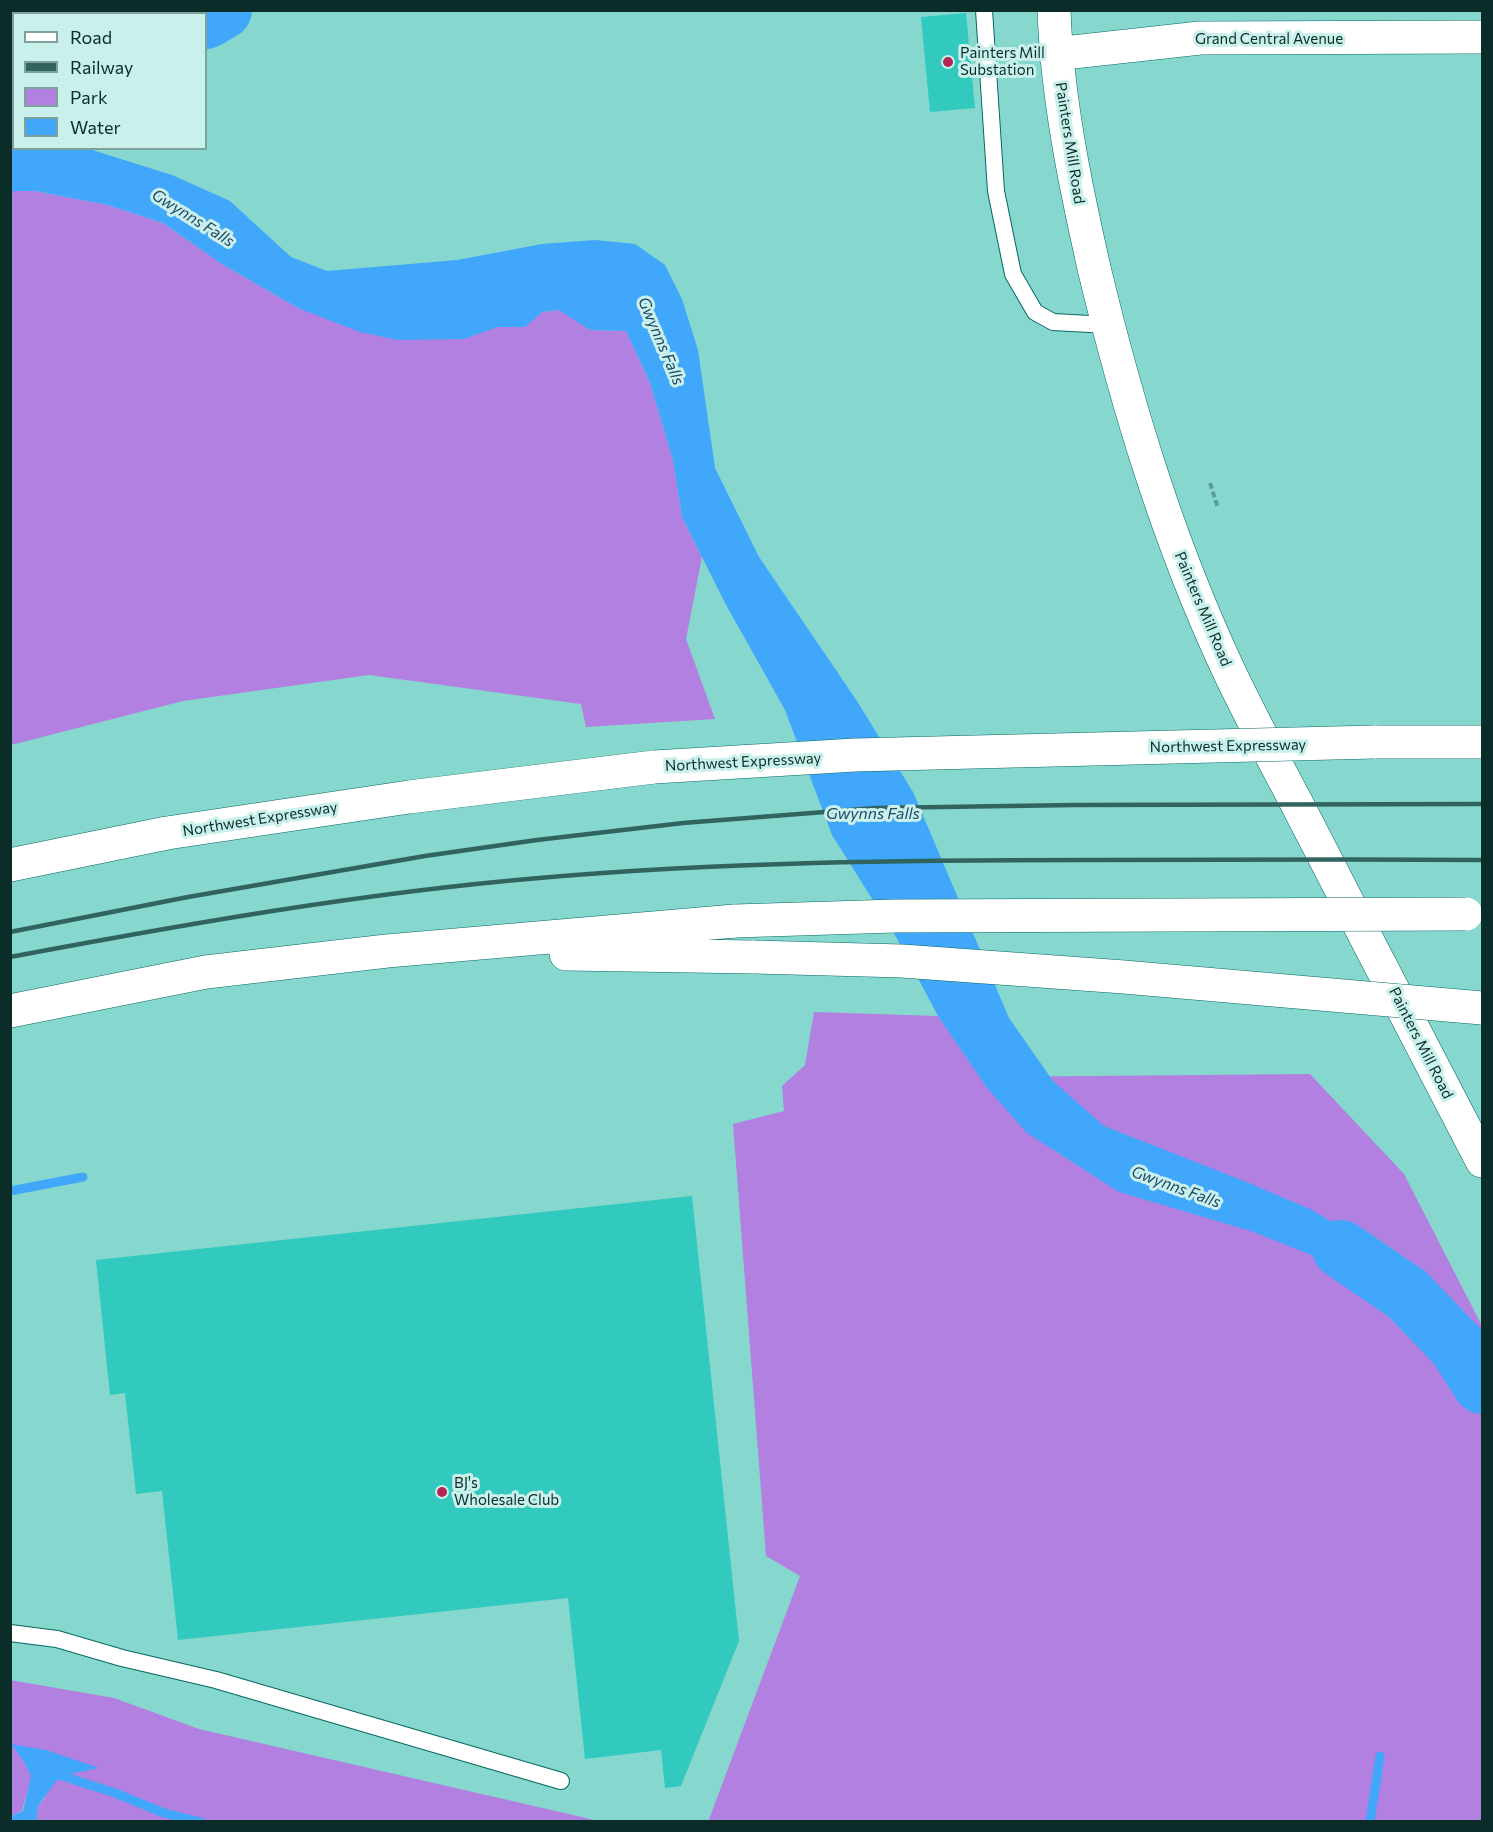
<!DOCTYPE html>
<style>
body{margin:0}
#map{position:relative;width:1493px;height:1832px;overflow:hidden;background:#86d7ce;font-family:Commissioner,sans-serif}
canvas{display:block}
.frame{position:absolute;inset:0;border:12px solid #0a2d2a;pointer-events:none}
.legend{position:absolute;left:12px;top:12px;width:195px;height:138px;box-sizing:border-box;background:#c9f0eb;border:2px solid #7da29e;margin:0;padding:8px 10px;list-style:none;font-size:18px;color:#0a2d2a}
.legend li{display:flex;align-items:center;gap:12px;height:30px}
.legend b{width:30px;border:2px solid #7da29e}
</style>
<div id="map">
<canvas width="1493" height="1832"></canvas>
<div class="frame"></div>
<ul class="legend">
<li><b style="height:8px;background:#fff"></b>Road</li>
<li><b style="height:8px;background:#32645f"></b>Railway</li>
<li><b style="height:16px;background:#b280e1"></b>Park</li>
<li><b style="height:16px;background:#41a7fa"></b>Water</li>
</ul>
</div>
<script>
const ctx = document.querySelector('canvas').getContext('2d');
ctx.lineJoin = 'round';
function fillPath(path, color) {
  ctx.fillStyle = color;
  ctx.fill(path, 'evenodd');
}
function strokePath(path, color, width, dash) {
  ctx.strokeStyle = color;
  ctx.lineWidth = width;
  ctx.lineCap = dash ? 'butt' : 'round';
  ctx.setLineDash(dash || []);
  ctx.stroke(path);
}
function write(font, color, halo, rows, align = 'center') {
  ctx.font = font + ' Commissioner,sans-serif';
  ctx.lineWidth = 6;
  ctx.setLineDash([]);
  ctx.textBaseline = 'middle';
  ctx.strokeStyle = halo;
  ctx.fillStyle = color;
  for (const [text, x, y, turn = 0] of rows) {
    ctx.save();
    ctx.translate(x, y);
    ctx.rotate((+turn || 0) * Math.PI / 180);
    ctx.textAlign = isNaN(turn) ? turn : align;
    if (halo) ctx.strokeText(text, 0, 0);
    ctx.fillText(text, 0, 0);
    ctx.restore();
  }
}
const green = new Path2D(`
 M11,191h24l73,14 55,18 59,41 76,44 166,31 34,-13 27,1 16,-15 19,-2 30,20 36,1 24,52 23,77 9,57 20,40 -16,82 29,80 -129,8 -5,-23 -212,-29 -186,26 -172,44z
 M814,1012l124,4 42,61 330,-3 94,100 78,152v495l-774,1 92,-246 -34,-20 -33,-432 51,-13 -2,-25 23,-21z
 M10,1680l104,18 85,31 400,92h-563l2,-15 7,-8 -15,-16 -8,29 -11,5z`);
const water = new Path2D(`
 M10,136h3l1,12 75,1 83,26 58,26 61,56 36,14 130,-11 85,-16 53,-4 40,4 30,21 17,34 16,51 17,118 44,89 98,144 56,91 96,226 44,63 51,45 145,57 63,27 85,50 11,18 -1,16 -8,2 -21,-3 -44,-29 -83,-33 -132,-39 -92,-59 -40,-45 -49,-72 -42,-79 -64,-102 -47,-125 -60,-107 -43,-86 -9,-57 -23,-77 -24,-52 -36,-1 -31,-20 -17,2 -17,15h-27l-34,12 -66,1 -38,-8 -62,-24 -76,-44 -59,-41 -55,-18 -73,-14h-24z
 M11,1744l35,6 53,18 -29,6 -14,7 -18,25 -2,15h-25v-5l12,-5 8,-35 -8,-16z`);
const stream = new Path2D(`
 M10,1191l73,-14
 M53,1773l62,20 49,20 37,9
 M1370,1822l10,-66`);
const river = new Path2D(`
 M206,20l17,-10
 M1341,1249l66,45 50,52 25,39`);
const building = new Path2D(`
 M966,13l9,95 -45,4 -9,-95z
 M692,1196l47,445 -58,145 -16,2 -4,-38 -76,9 -17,-161 -390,42 -16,-149 -26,3 -11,-101 -15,2 -14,-135z`);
const path = new Path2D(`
 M1210,483l8,25`);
const lane = new Path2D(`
 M984,10l12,181 17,83 22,38 18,10 55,3
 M10,1633l47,6 65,19 94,22 345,101`);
const secondary = new Path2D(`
 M1054,10c3,87 21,174 40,258 33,137 74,273 134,401 21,45 45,89 68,133 61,120 125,240 186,359
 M1055,54l145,-16 282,-1`);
const highway = new Path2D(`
 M1374,742h108
 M10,865l157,-32 242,-36 245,-30
 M566,954l188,3
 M10,1011l196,-39 181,-21 348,-30`);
const rail = new Path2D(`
 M10,932l178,-35 237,-41 112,-16 146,-17 193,-15 198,-3 408,-1
 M10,957c176,-33 352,-64 529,-79 183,-16 367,-18 550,-18 131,0 262,-1 393,0`);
const highwayBridge = new Path2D(`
 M654,767l201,-12 519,-13
 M735,921l160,-5 571,-2
 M754,957l148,4 222,16 358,31`);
const markers = [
 [948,62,6,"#b42555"],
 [442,1492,6,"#b42555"]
];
const streetNames = [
 ["Grand Central Avenue",1269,39],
 ["Painters Mill Road",1070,143,81],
 ["Painters Mill Road",1203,609,67],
 ["Northwest Expressway",1228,746,-1],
 ["Northwest Expressway",743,762,-3],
 ["Northwest Expressway",260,819,-9],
 ["Painters Mill Road",1421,1043,63]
];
const poiNames = [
 ["Painters Mill",960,53],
 ["Substation",960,70],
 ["BJ's",454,1483],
 ["Wholesale Club",454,1500]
];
const waterNames = [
 ["Gwynns Falls",193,218,32],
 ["Gwynns Falls",661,341,67],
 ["Gwynns Falls",873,814],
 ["Gwynns Falls",1176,1187,20]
];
fillPath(green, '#b280e1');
fillPath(water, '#41a7fa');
strokePath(stream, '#41a7fa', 9);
strokePath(river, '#41a7fa', 58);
fillPath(building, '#32cabe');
strokePath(lane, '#066962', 18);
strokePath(secondary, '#066962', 34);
strokePath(highway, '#066962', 34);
strokePath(path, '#5c9e97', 4, [6, 3]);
strokePath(lane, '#fff', 16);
strokePath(secondary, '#fff', 33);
strokePath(highway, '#fff', 33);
strokePath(rail, '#32645f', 4.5);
strokePath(highwayBridge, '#066962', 34, []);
strokePath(highwayBridge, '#fff', 33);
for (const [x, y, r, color] of markers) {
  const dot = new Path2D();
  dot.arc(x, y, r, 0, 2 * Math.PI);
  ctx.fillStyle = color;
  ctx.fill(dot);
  strokePath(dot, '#c9f0eb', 2);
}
write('15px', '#0a2d2a', '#c9f0eb', streetNames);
write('15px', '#0a2d2a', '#c9f0eb', poiNames, 'left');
write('italic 16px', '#1e4668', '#c9f0eb', waterNames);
</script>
